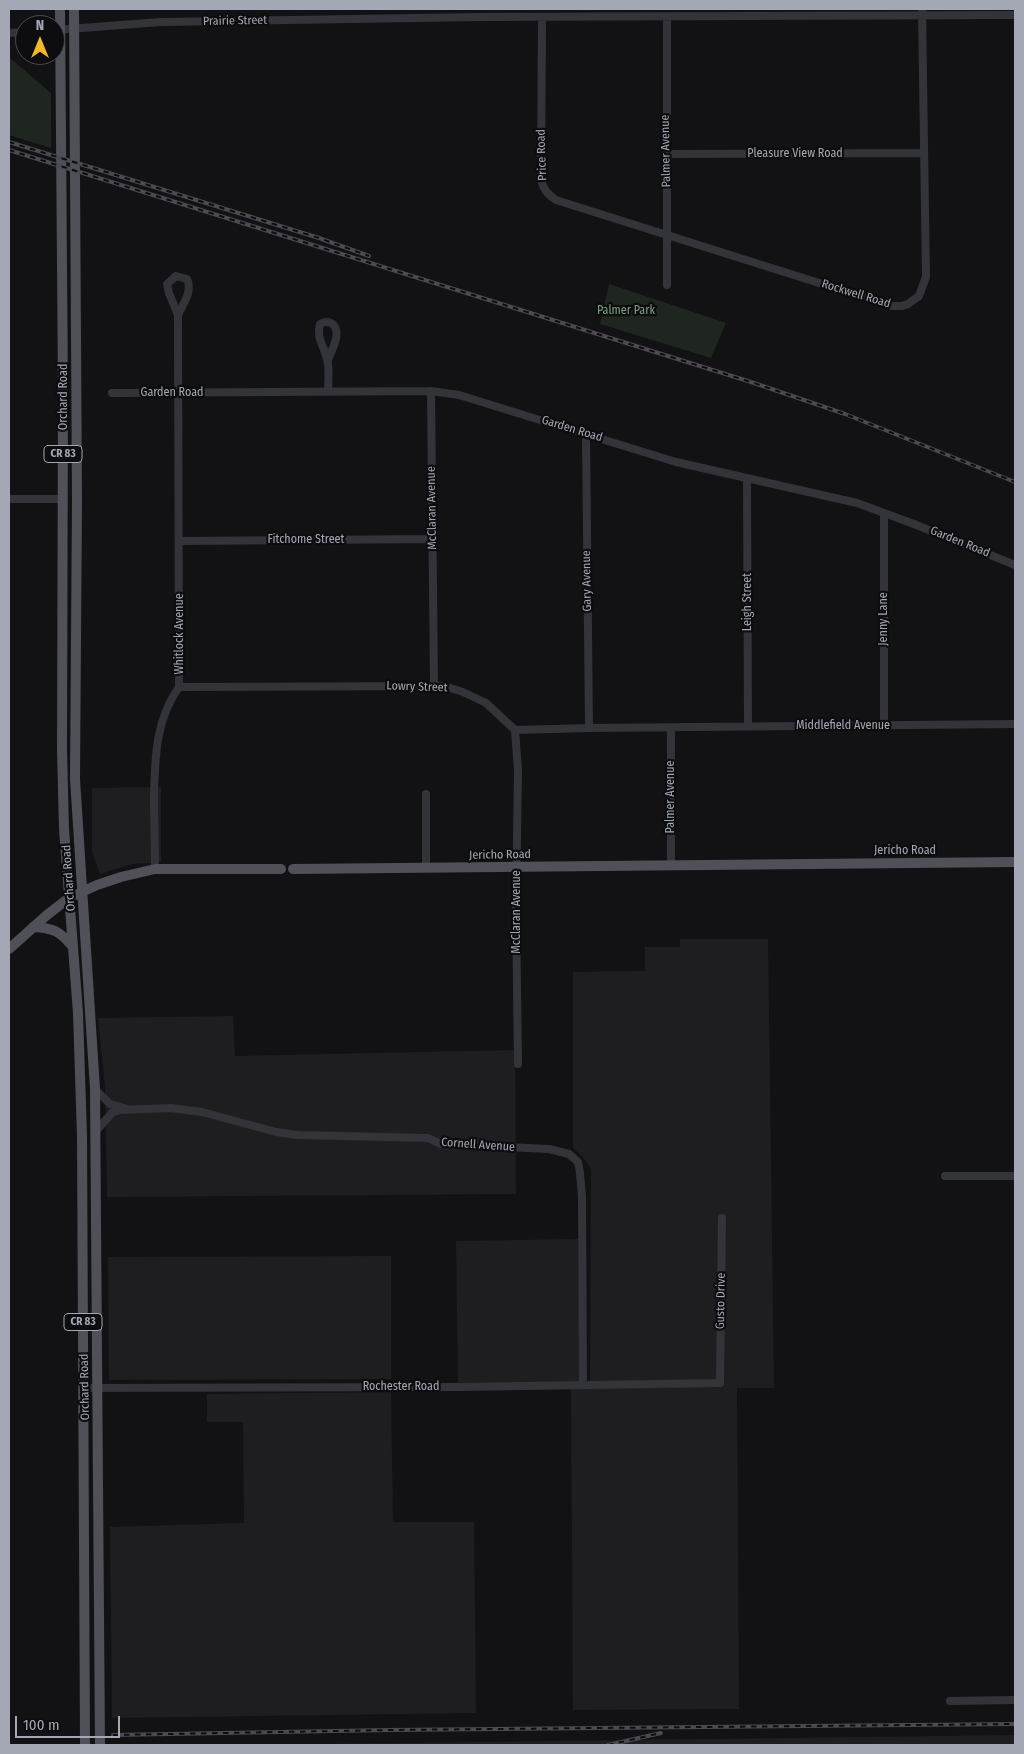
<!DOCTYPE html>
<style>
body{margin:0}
#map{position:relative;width:1024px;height:1754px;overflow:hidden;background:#121214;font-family:"Fira Sans Condensed",sans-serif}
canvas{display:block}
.frame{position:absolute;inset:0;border:10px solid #a3a8b4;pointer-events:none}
.north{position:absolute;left:15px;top:15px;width:50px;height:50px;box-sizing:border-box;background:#0d0d0f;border:1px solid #494b51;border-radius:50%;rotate:0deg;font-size:14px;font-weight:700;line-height:20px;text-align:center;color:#a3a8b4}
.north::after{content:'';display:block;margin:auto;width:18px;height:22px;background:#f4b72a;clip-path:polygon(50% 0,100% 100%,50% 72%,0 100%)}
.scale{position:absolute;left:15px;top:1716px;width:105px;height:22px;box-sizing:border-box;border:2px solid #a3a8b4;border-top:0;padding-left:6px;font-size:15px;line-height:18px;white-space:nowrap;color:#a3a8b4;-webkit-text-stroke:4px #0d0d0f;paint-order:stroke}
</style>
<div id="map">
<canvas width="1024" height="1754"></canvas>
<div class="frame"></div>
<div class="north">N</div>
<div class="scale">100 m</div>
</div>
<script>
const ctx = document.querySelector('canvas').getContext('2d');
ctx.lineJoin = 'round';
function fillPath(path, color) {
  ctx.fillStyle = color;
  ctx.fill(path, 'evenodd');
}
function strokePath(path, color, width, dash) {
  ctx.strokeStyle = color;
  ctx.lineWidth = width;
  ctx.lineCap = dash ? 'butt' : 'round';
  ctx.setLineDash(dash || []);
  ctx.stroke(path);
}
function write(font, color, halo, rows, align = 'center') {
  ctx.font = font + ' "Fira Sans Condensed",sans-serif';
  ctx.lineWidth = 4.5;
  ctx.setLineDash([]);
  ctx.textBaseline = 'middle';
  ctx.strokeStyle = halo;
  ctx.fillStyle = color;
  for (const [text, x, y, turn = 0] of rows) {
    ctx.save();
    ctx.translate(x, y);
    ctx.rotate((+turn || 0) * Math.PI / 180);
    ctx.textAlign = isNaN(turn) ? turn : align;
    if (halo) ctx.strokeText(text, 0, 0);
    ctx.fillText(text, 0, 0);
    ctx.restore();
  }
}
const built = new Path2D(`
 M161,787v75l-29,2 -32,10 -8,-22v-64z
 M680,939h88l6,449h-37l2,321 -166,1 -2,-321 19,-1 1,-219 -8,-12 -10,-9v-176l72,-1v-24h35z
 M233,1016l2,40 280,-6 1,144 -409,3 -2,-111 -7,-68z
 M578,1239l2,143 -122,2 -2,-143z
 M391,1256v123l-282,1 -1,-123z
 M391,1392l2,130h81l2,191 -364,5 -2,-191 134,-4 -1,-101h-36v-28z
 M1015,1735v10h-773z`);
const green = new Path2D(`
 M9,57l42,36v55l-42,-13z
 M609,284l117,39 -15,35 -111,-34z`);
const minor = new Path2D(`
 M667,17v268
 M542,18l-1,159c1,11 6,17 15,23l336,106h10l6,-2 11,-8 7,-19 -4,-268
 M55,30l106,-8 319,-5 535,-2
 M9,33l16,-1
 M667,154l257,-1
 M328,360c3,-9 16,-30 3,-37 -4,-2 -7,-1 -11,1 -4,14 4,22 7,35 3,10 1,23 1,33
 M431,391l3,295
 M112,393l319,-2 28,4 217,67 181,41 57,21 101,41
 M586,434l3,294
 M747,479l1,247
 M9,499h54
 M884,513v212
 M180,541l252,-2
 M179,687l265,-1 19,6 23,11 29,27 74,-2 426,-4
 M671,728v137
 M515,730l3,40 -2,137 2,157
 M426,794v74
 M155,869c0,-25 -1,-50 -1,-74 1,-39 2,-76 25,-108l-1,-372c5,-11 15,-24 9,-36l-11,-3 -9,8 2,9 9,22
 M95,1089l15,15 14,4
 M96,1131l16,-18 7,-3 52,-2 31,4 74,20 22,3 130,3 13,6 108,5 20,5 9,8 2,11 2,24 1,188
 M945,1176h70
 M83,1388l377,-1 260,-4 2,-165
 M950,1701l65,-1`);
const major = new Path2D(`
 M60,9l3,385 -1,356 2,79 14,184 4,123 3,609
 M74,9l3,491 -2,279 20,310 5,656
 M293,869l722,-7
 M33,927c20,1 27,4 39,19
 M9,949l38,-34 22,-17 28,-13 24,-8 34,-8h126`);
const rail = new Path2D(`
 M9,142l310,96 50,18
 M9,150l742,232 94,32 170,68
 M113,1735l277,-5 625,-6
 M608,1745l53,-12`);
const shields = [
 [63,454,38],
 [83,1322,38]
];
const shieldNames = [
 ["CR 83",63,454],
 ["CR 83",83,1322]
];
const streetNames = [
 ["Prairie Street",235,21,-1],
 ["Palmer Avenue",666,151,-91],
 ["Pleasure View Road",795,154],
 ["Price Road",542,155,-92],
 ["Rockwell Road",856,294,17],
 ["Garden Road",172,393],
 ["Orchard Road",64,397,-90],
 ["Garden Road",572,429,17],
 ["McClaran Avenue",432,508,-91],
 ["Fitchome Street",306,540],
 ["Garden Road",960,542,22],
 ["Gary Avenue",587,581,-91],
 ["Leigh Street",748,602,-90],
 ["Jenny Lane",884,619,-90],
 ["Whitlock Avenue",180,634,-90],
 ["Lowry Street",417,687,2],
 ["Middlefield Avenue",843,726],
 ["Palmer Avenue",671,797,-90],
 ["Jericho Road",905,851],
 ["Jericho Road",500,855,-1],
 ["Orchard Road",69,878,-94],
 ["McClaran Avenue",517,912,-90],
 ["Cornell Avenue",478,1145,4],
 ["Gusto Drive",721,1301,-89],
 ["Orchard Road",85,1387,-91],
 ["Rochester Road",401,1387]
];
const parkNames = [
 ["Palmer Park",626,311]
];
fillPath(built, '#1e1e21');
fillPath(green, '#1e261f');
strokePath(minor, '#333439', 8);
strokePath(major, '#4f5058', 10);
strokePath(rail, '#4a4b52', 4);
strokePath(rail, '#0d0d0f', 2, [5.5]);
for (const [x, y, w] of shields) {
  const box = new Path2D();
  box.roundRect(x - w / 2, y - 8.5, w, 17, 4);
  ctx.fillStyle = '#0d0d0f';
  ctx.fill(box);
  strokePath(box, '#a3a8b4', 1);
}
write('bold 11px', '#a3a8b4', null, shieldNames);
write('12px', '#a3a8b4', '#0d0d0f', streetNames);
write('12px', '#7aa07d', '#0d0d0f', parkNames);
</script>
